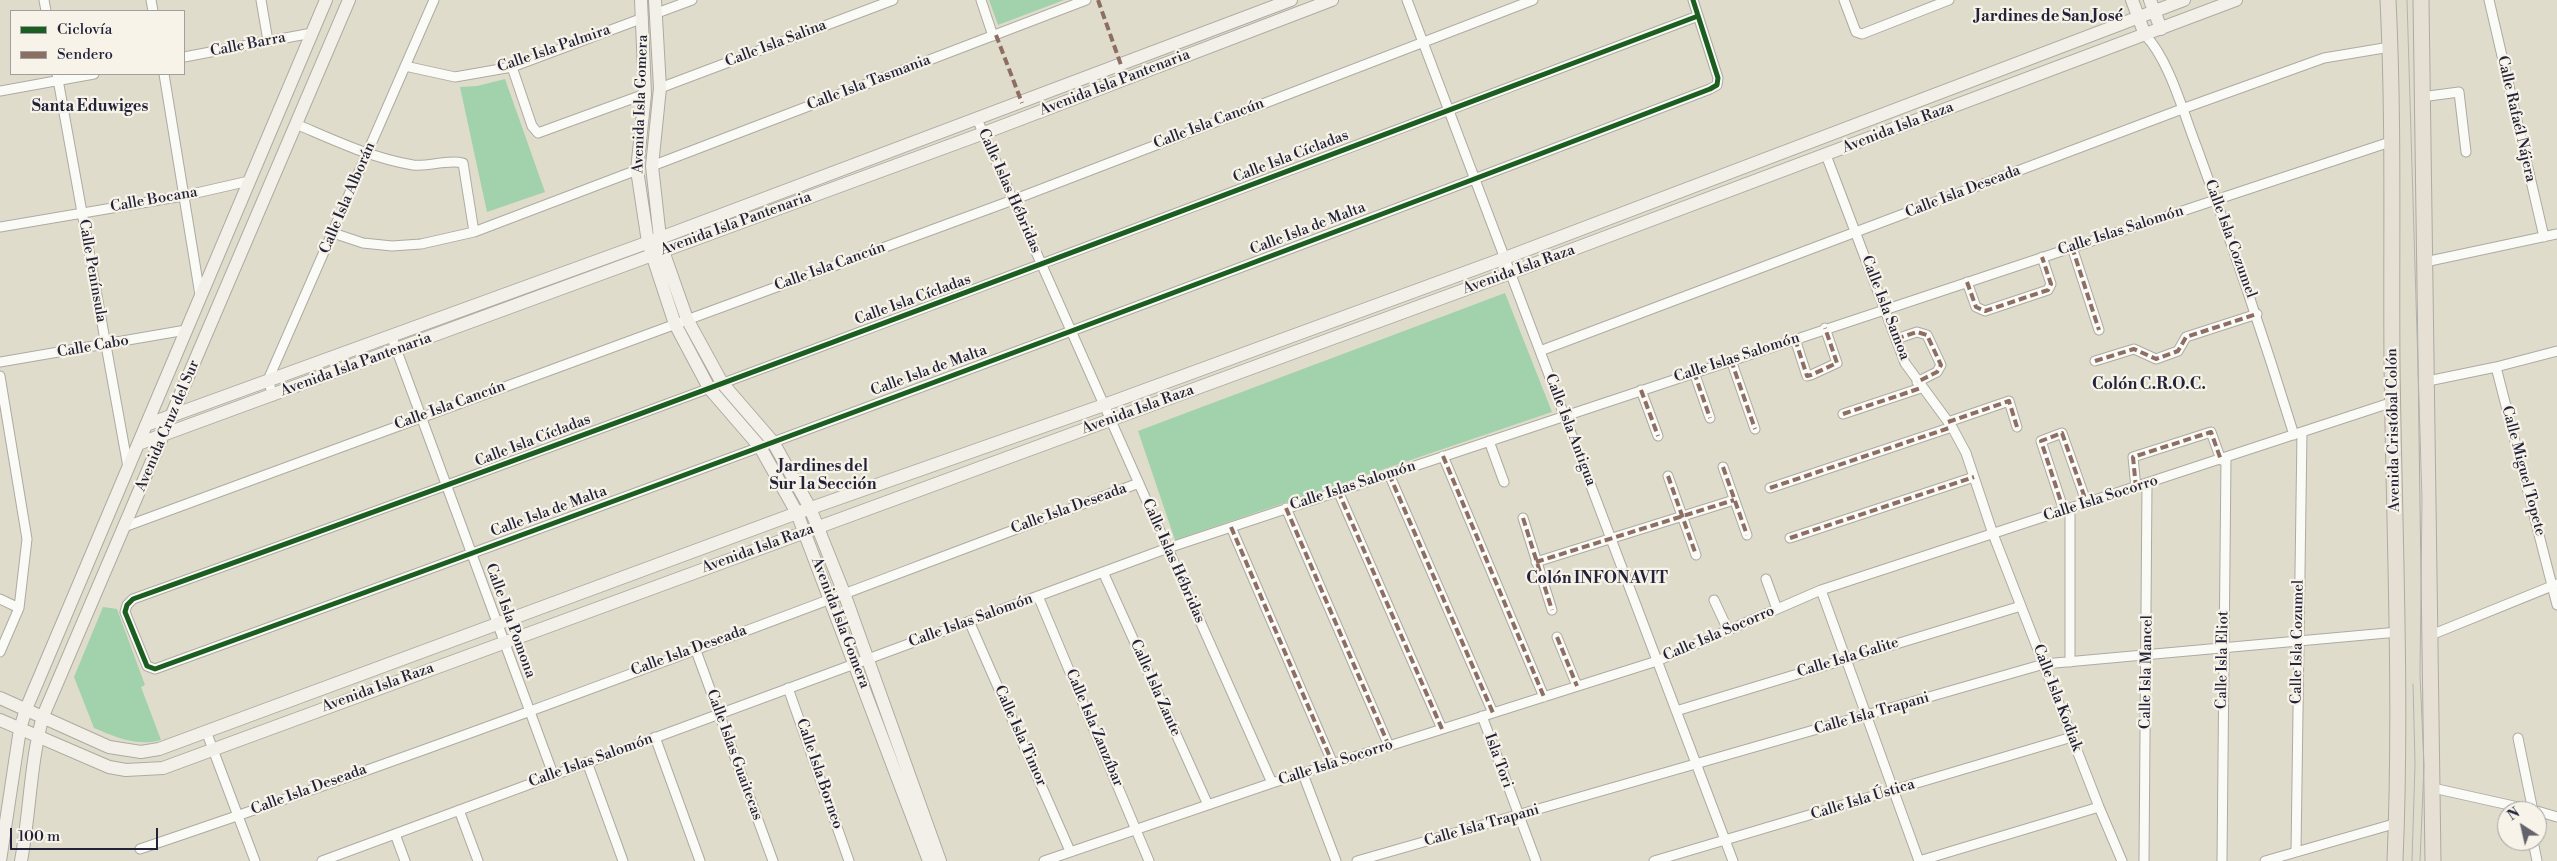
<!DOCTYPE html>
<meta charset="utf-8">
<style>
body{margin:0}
#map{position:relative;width:2557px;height:861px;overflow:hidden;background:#e0dccb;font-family:"Libre Bodoni",serif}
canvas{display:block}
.legend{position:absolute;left:10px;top:10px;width:175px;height:65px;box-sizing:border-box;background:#f7f3e8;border:1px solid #a29fa3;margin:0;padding:6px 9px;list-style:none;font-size:15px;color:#22223b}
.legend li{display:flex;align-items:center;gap:10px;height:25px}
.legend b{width:25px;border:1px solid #a29fa3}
.north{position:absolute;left:2497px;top:801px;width:50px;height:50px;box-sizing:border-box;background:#f7f3e8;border:1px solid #a29fa3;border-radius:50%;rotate:325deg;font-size:14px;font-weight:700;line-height:20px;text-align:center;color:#22223b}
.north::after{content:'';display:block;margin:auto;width:18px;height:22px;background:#64636d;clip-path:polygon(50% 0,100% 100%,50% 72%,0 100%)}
.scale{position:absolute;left:10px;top:828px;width:148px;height:22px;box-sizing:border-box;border:2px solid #22223b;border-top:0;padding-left:6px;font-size:15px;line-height:18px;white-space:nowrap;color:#22223b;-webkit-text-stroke:4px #f7f3e8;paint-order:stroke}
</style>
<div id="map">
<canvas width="2557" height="861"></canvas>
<ul class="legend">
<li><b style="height:6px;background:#1b5e20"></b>Ciclovía</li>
<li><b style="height:6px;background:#8d6e63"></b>Sendero</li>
</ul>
<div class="north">N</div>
<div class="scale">100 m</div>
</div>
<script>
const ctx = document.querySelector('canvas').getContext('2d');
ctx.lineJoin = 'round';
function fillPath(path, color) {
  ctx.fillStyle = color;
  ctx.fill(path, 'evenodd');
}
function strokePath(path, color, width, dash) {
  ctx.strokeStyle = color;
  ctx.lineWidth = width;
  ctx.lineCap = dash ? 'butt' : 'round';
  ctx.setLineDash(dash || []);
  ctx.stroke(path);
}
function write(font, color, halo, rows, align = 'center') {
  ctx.font = font + ' "Libre Bodoni",serif';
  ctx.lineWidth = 4.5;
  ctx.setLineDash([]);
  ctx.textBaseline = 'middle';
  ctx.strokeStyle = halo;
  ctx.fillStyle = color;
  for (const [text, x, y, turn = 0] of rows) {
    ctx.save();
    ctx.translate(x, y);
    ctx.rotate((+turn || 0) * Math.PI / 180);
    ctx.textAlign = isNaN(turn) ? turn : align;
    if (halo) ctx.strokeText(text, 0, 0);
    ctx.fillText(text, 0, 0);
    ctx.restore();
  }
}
const green = new Path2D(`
 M989,0h75l-66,25z
 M505,79l40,113 -58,20 -27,-125 17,-1z
 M1505,293l47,119 -377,128 -37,-109z
 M103,607l14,2 28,76 -4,2 20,53c-23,7 -46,-3 -67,-12l-20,-51z`);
const street = new Path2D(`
 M44,0l2,11
 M151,0l2,11
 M261,0l7,41
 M981,0l12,36
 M1407,0l326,861
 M1693,0l25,78 -1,7 -7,4c-516,198 -1035,391 -1555,580l-8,-3 -22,-54 2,-7 6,-6c524,-188 1044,-386 1565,-583
 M1844,0l12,32 6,2 87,-34
 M2489,0l55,237
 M657,13l35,-13
 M2145,35c24,24 39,80 52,113 35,95 67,190 97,287
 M184,57l128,-24
 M405,66l50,11 57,-10 131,-49
 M512,67l20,59 6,7 107,-39
 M57,74l71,393
 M164,74l36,221
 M660,88l233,-88
 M0,91l94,-17
 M2421,97l38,-5 7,60
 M977,119l295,664
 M296,124c38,16 75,34 117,41 16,2 34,-6 50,-2l11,69
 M1826,155l79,208 47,64 14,26 27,81 106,273 23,54
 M652,166l434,-166
 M0,227l183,-31 66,-15
 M333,233l30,10 29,3 29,-2 53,-12 163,-62
 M2072,247l27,83
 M2425,262l132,-28
 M1967,282l9,25 9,4 63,-21 3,-6 -9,-27
 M391,335l162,439
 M1795,339l12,37 4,-1 26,-12 -12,-35
 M1896,339l21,-7 10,3 14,30 -4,7 -20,10
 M1540,351l642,-242 142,-51 66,-11
 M1731,360l24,69
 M2095,361l39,-12 22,10 22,-8 8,-14 71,-23
 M0,362l186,-32
 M2496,367l61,238
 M1694,372l16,46
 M0,376l27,163 -8,69 -19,44
 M2428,381l68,-14 61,-16
 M1641,390l17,46
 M273,396l-5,-16 166,-380
 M1843,414l78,-26
 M1948,422l61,-21 8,26
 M1489,441l15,41
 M1443,456l101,241
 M1723,467l24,68
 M1389,474l104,239
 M1668,476l28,79
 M1770,488l182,-61
 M2136,488l-3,-31 78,-25 10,28
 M1338,491l104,238
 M1286,508l103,238
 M2064,511l-23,-70 21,-8 25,71
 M1523,518l29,92
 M124,527l889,-327 520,-200
 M1231,527l102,237
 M1790,538l184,-61
 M1536,562l198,-62
 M1103,572l105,233
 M1766,579l11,30
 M1821,590l98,271
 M1038,596l111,265
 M0,599l19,9
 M1714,600l14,30
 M969,621l101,230
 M2431,635l126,-51
 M1557,637l20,49
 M695,648l78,213
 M2070,662v-153
 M788,688l61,173
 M1676,711l345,-105
 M1482,716l54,145
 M206,731l49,130
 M655,737l45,124
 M2518,738l15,73
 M587,762l36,99
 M1303,774l33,87
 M2433,788l103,23
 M459,810l19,51
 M2537,811l20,6
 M395,834l10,27
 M2533,841l4,20
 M140,849c336,-113 667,-242 999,-366
 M2296,852l6,-420
 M322,861l846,-313 1225,-407
 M1044,861l228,-78 385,-122 164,-71 572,-188
 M1357,861l687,-197 354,-32
 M1654,861l418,-124
 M1919,861l180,-54
 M2144,861l3,-377
 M2222,861l4,-403
 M2265,861l132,-38`);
const secondary = new Path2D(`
 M641,0l4,94 -8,76 11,72 27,82 34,64 51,59 37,66 132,348
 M655,0l5,88 -8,78 8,72 3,13 24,68 35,64 51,59 37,66 34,85 96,268
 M2132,0l13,35
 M2150,0l11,29
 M146,425l514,-187 631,-238
 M138,444l846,-311 348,-133
 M0,698l109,49 32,5 18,-3 638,-236 307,-108 401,-147 679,-258
 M0,720l109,47 17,3 37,-2 1347,-495 726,-273
 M0,861l20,-132 6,-20 300,-709
 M21,861c9,-48 9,-98 22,-145l306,-716`);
const primary = new Path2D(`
 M2388,0c6,121 3,242 4,363 2,166 10,332 3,498
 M2421,0l12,861`);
const tram = new Path2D(`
 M2407,0l15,500 -2,175 4,90 -4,96
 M2412,861l3,-97 -2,-80`);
const quiet = new Path2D(`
 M1098,0l23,65
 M996,35l26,68
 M2072,247l27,83
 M1967,282l9,25 9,4 63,-21 3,-6 -9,-27
 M1795,339l12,37 4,-1 26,-12 -12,-35
 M1896,339l21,-7 10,3 14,30 -4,7 -20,10
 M1731,360l24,69
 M2095,361l39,-12 22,10 22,-8 8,-14 71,-23
 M1694,372l16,46
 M1641,390l17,46
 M1843,414l78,-26
 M1948,422l61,-21 8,26
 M1443,456l101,241
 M1723,467l24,68
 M1389,474l104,239
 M1668,476l28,79
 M1770,488l182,-61
 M2136,488l-3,-31 78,-25 10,28
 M1338,491l104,238
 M1286,508l103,238
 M2064,511l-23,-70 21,-8 25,71
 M1523,518l29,92
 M1231,527l102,237
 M1790,538l184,-61
 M1536,562l198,-62
 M1557,637l20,49`);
const cycleway = new Path2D(`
 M1693,0l25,78 -1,7 -7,4c-516,198 -1035,391 -1555,580l-8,-3 -22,-54 2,-7 6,-6c524,-188 1044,-386 1565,-583`);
const streetNames = [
 ["Calle Isla Salina",776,44,-21],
 ["Calle Barra",248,45,-11],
 ["Calle Isla Palmira",554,49,-19],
 ["Calle Isla Tasmania",869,83,-21],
 ["Avenida Isla Pantenaria",1115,83,-21],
 ["Avenida Isla Gomera",641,104,-88],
 ["Calle Rafaél Nájera",2516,119,77],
 ["Calle Isla Cancún",1209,124,-21],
 ["Avenida Isla Raza",1898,128,-21],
 ["Calle Isla Cícladas",1291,157,-21],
 ["Calle Islas Hébridas",1009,191,66],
 ["Calle Isla Deseada",1963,192,-21],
 ["Calle Isla Alborán",348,198,-67],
 ["Calle Bocana",154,200,-10],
 ["Avenida Isla Pantenaria",736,224,-20],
 ["Calle Isla de Malta",1308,229,-21],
 ["Calle Islas Salomón",2121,231,-18],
 ["Calle Isla Cozumel",2230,239,70],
 ["Calle Isla Cancún",830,267,-20],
 ["Avenida Isla Raza",1519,270,-20],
 ["Calle Península",92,271,80],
 ["Calle Isla Cícladas",913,300,-20],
 ["Calle Isla Samoa",1885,308,69],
 ["Calle Cabo",93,347,-10],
 ["Calle Islas Salomón",1737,358,-18],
 ["Avenida Isla Pantenaria",356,365,-20],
 ["Calle Isla de Malta",929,371,-20],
 ["Calle Isla Cancún",450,406,-20],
 ["Avenida Isla Raza",1138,410,-20],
 ["Avenida Cruz del Sur",168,426,-67],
 ["Calle Isla Antigua",1570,430,69],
 ["Avenida Cristóbal Colón",2394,430,-91],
 ["Calle Isla Cícladas",533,441,-21],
 ["Calle Miguel Topete",2523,471,75],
 ["Calle Islas Salomón",1353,486,-18],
 ["Calle Isla Socorro",2101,499,-18],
 ["Calle Isla Deseada",1069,509,-20],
 ["Calle Isla de Malta",549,512,-20],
 ["Avenida Isla Raza",758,549,-20],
 ["Calle Islas Hébridas",1173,561,66],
 ["Calle Isla Pomona",510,621,70],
 ["Calle Islas Salomón",971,621,-20],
 ["Avenida Isla Gomera",840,623,69],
 ["Calle Isla Socorro",1719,634,-23],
 ["Calle Isla Cozumel",2298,642,-89],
 ["Calle Isla Deseada",689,651,-20],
 ["Calle Isla Galite",1848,658,-17],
 ["Calle Isla Eliot",2223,660,-89],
 ["Calle Isla Mancel",2147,672,-89],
 ["Avenida Isla Raza",378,688,-20],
 ["Calle Isla Zante",1155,688,66],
 ["Calle Isla Kodiak",2057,698,69],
 ["Calle Isla Trapani",1872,714,-16],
 ["Calle Isla Zanzíbar",1094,728,67],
 ["Calle Isla Timor",1020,736,66],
 ["Calle Islas Guaitecas",734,755,70],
 ["Calle Islas Salomón",591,761,-20],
 ["Isla Tori",1498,761,70],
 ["Calle Isla Socorro",1336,763,-18],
 ["Calle Isla Borneo",819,774,71],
 ["Calle Isla Deseada",309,790,-20],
 ["Calle Isla Ústica",1863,800,-17],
 ["Calle Isla Trapani",1482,826,-16]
];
const neighbourhoodNames = [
 ["Jardines de San José",2049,17],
 ["Santa Eduwiges",90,107],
 ["Colón C.R.O.C.",2149,385],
 ["Jardines del",823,467],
 ["Sur 1a Sección",823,485],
 ["Colón INFONAVIT",1597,579]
];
fillPath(green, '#a1d2ab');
strokePath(street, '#adaaa2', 11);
strokePath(secondary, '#adaaa2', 14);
strokePath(primary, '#adaaa2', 17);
strokePath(street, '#fafaf7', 9);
strokePath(secondary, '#f2f0e9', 12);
strokePath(primary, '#e5e0d3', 15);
strokePath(tram, '#b2b2b2', 1);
strokePath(quiet, '#8d6e63', 4, [8, 4]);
strokePath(cycleway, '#1b5e20', 5);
write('15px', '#22223b', '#f7f3e8', streetNames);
write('bold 16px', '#22223b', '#f7f3e8', neighbourhoodNames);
</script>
